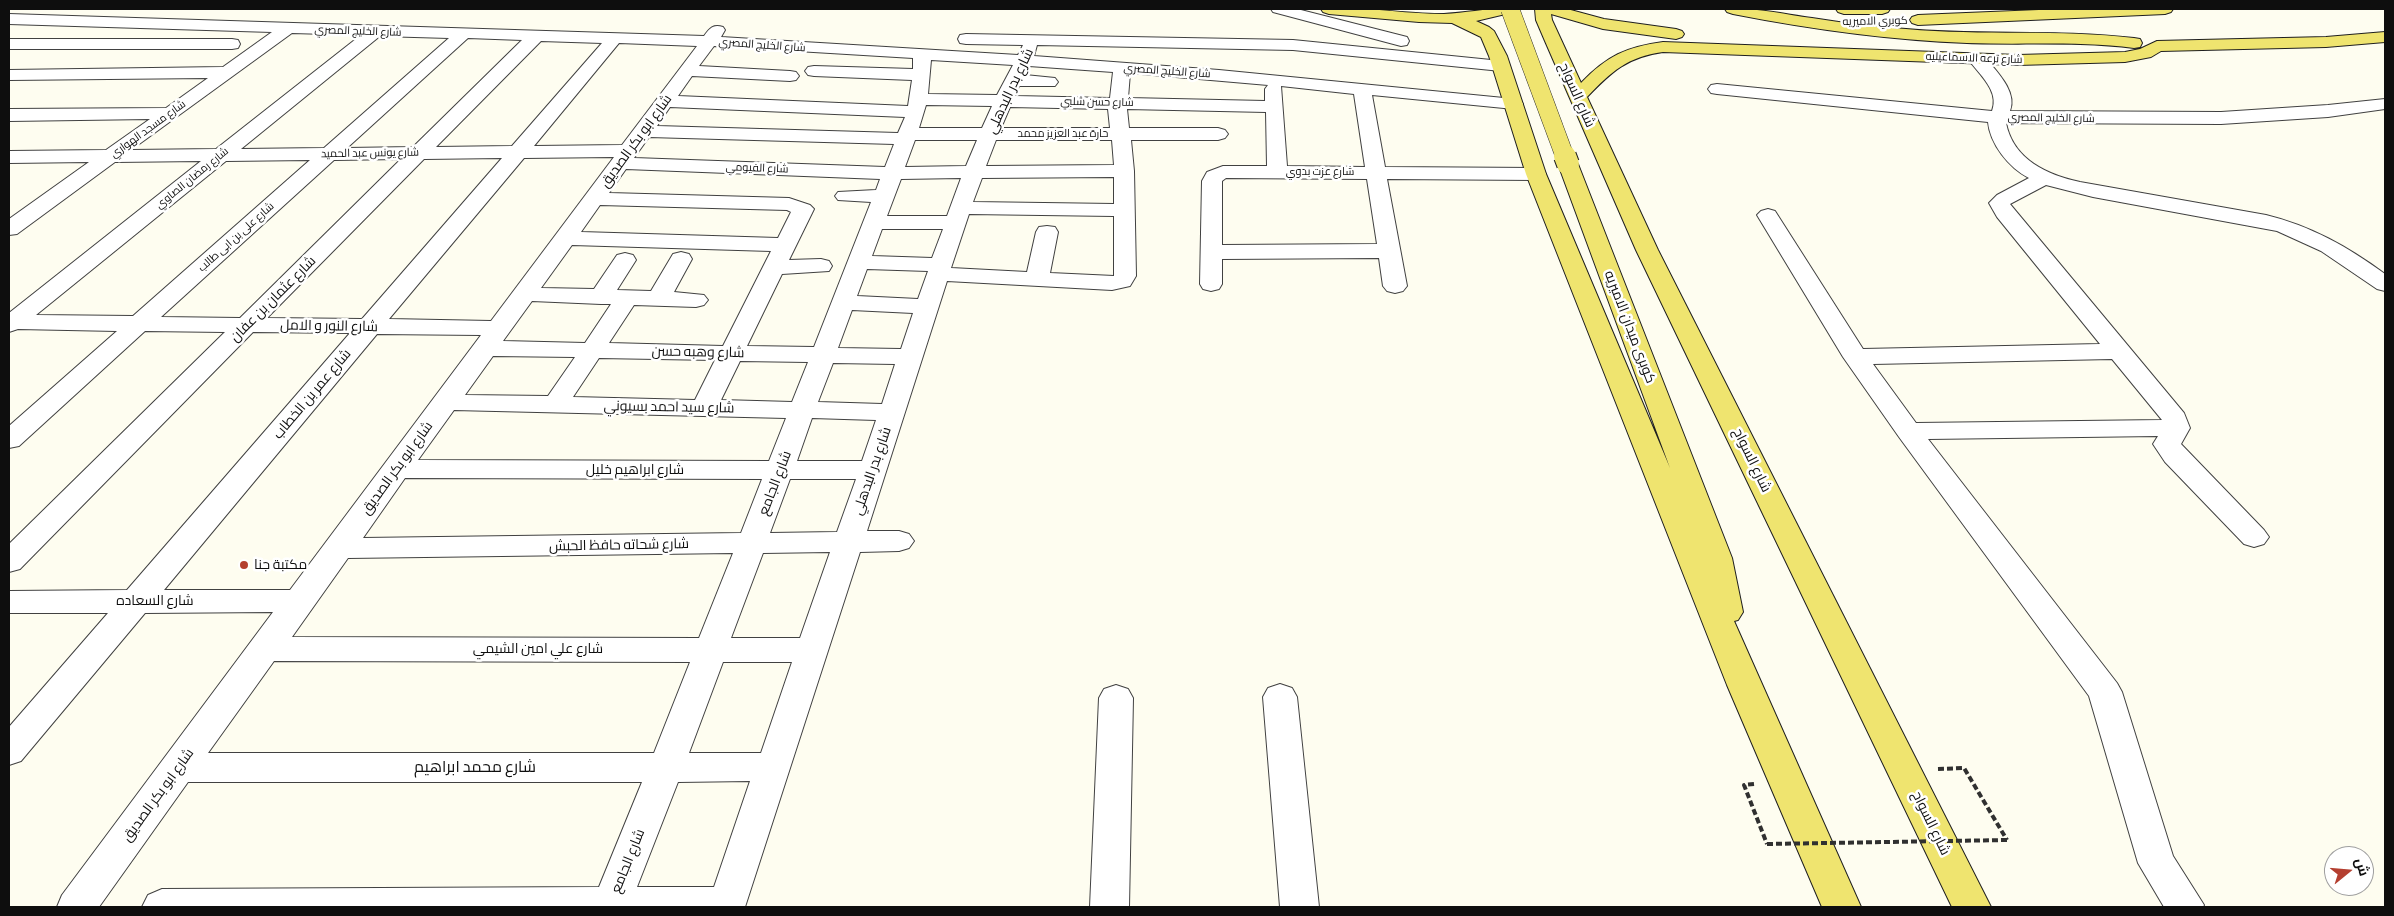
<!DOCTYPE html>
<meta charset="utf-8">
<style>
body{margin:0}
#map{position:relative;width:2394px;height:916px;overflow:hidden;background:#fefdf0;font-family:"Crimson Pro",Cairo,serif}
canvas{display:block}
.frame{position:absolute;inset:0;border:10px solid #0e0e0e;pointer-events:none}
.north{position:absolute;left:2324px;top:846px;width:50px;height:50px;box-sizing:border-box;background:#fff;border:1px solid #9f9f9f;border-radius:50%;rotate:73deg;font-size:14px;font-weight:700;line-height:20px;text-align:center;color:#0e0e0e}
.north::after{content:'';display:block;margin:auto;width:18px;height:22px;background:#b43f30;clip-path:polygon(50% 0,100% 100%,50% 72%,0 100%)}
</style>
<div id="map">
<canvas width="2394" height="916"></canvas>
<div class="frame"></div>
<div class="north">ش</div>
</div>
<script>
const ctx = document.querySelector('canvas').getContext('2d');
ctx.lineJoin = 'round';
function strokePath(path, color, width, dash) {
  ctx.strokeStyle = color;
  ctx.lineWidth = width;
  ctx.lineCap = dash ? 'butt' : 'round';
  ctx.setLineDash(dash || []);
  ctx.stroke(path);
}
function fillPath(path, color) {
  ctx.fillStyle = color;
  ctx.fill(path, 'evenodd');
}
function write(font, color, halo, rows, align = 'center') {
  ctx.font = font + ' "Crimson Pro",Cairo,serif';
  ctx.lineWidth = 5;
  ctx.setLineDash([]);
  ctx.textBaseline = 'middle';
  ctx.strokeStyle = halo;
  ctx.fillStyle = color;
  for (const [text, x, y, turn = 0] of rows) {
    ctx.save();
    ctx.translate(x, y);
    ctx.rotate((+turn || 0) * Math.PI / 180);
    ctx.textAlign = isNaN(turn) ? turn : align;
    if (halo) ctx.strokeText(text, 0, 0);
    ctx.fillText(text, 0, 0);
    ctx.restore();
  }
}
const path = new Path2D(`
 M1938,769l26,-1 43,72
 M1754,784l-10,1 23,59`);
const minor = new Path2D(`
 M1271,9h26l110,28 2,4 -2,4 -6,1 -128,-34z
 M9,14l695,22c6,-8 9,-12 19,-9l2,3 -4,7 297,18 5,-10 -57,-1 -6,-1 -2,-4 2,-4 6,-1 327,6 208,21 6,1 3,4 -3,4 -6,1 -208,-21 -256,-5 -3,11 185,14 295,29 6,1 3,4 -3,4 -6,1 -142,-14 13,72 151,1 7,2 3,4 -3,4 -7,2 -149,-1 20,107 -4,5 -8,2 -8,-2 -4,-5 -4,-28 -157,1v25l-3,5 -8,2 -8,-2 -3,-5 2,-103 5,-9 16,-6h44l-1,-54 -139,-3 2,19h89l7,2 3,4 -3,4 -7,2h-87l3,31 2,105 -6,10 -18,4 -165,-9 -80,250h32l10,3 5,7 -5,7 -10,3 -39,1 -115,355h-603l6,-12 14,-6 437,-2 43,-105h-454l-89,125h-42l5,-12 211,-283 -128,1 -124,148 -12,4v-38l99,-114h-99v-22l118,-1 223,-257 -97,-1 -233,237 -11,3v-28l216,-212 -80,-1 -126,115 -10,2v-22l108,-95 -99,-2 -9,3v-19l192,-152 -86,1 -98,72 -8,1v-16l80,-57 -80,1v-12l97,-1 44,-31 -141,2v-12l157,-1 42,-30 -199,2v-10l214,-3 49,-35 -263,-8zM292,33l69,2 -145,114 -85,1zM380,36l69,2 -125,110 -83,1zM468,38l54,2 -109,107 -66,1zM541,41l61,2 -90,103 -76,1zM619,43l78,3 -75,99 -88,1zM714,46l199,12v11l-99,-3 -6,1 -3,4 3,4 6,1 98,4 -4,26 -230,-10 14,-20 98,5 6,-1 3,-4 -3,-4 -6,-1 -91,-5zM931,60l82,5 -16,30 -69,-1zM1029,66l84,6 -3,26 -95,-2 4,-10h36l3,-4 -3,-4 -30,-3zM1130,73l138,12 -3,4v12l-137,-3zM1281,86l73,8 11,73 -78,-1zM926,105l66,1 -10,22h-63zM670,107l235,10 -7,16 -241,-7zM1010,107l98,2 2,19h-109zM649,137l245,7 -9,23 -251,-9zM915,140h62l-11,26 -61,1zM996,140h116l2,25 -128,1zM614,157l-123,164 -102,-2 135,-161zM502,158l-140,161 -95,-1 157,-159zM401,159l-161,159 -79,-1 173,-157zM310,160l-177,156 -97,-1 190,-154zM626,169l254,10 -4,11 -38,2 -3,4 3,4 33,2 -57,145 -67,-1 35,-72 47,-3 3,-5 -3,-5 -8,-2 -32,1 25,-51 -4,-4 -21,-7 -180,-5zM1114,177v27l-141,-2 9,-24zM961,178l-14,38h-60l14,-37zM1226,178l141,1 10,65 -155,1v-64zM600,205l187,5 4,2 -13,26 -197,-6zM969,214l145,2v60l-64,-3 8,-41 -3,-5 -8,-1 -8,1 -3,5 -9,40 -76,-4zM882,229h61l-11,29 -60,-2zM572,245l199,6 -48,95 -114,-3 25,-38 62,2 8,-2 4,-5 -4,-5 -30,-3 18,-33 -3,-5 -8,-2 -8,2 -22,37 -34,-1 19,-30 -3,-5 -8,-2 -8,2 -23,34 -53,-1zM867,269l61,2 -10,28 -61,-3zM532,301l69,3h10l-26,39 -82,-2zM852,310l61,3 -12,36 -63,-1zM377,334l104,1 -191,255h-126zM493,356l82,1 -27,39 -83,-1zM599,358l116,2 -20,40 -122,-3zM740,361l68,1 -16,40 -71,-2zM833,363l62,1 -13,40 -64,-2zM454,410l332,8 -17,43 -351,-1zM812,418l64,2 -14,41h-65zM405,478l357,1 -21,54 -378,5zM790,479h66l-19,53 -67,1zM830,552l-30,86h-69l32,-85zM733,553l-34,85 -407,-1 56,-79zM274,661l416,1 -36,91h-446zM723,662h69l-31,91h-72zM750,781l-36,106h-77l41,-105z
 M9,39h223l6,1 2,4 -2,4 -6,1h-223z
 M1977,54l6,1c12,15 35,36 27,56l211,1 107,-7 57,-6v10l-57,8 -107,7 -215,-1c7,36 41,52 74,59l186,33c45,11 82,32 119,59v17l-8,-2 -56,-38 -44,-20 -184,-34 -47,-12 -36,19 174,209 6,15 -9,16 83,86 5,7 -5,7 -10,3 -10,-3 -79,-82 -12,-18 5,-8 -230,3 189,244 5,9 51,164 31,49 -1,2h-39l-26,-44 -49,-167 -190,-259 -56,-80 -86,-142 4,-4 7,-2 7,2 88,138 237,-5 -103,-127 -8,-14 8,-8 32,-17c-20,-10 -39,-34 -41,-56l-271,-28 -6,-1 -3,-4 3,-4 6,-1 275,27c8,-20 -13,-37 -24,-52l3,-4zM2112,359l50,61 -246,3 -43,-59z
 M1280,684l12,4 5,9 22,210h-39l-17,-210 5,-9z
 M1116,685l12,4 5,9 -4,209h-39l9,-209 5,-9z`);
const major = new Path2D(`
 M1321,9c41,-3 82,5 123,5 24,-1 48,-7 72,-5l-2,3 -38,9 13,6 5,4 13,25 39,118 124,294 -112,-304 3,-4 7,-2 7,2 3,4 154,394 11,54 -5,8 -4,1 127,286h-39l-95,-222 -201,-511 -37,-118 -8,-19 -29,-14 -33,-1 -90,-8 -6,-2z
 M1535,9h32l37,10 72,10 6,2 2,3 -2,3 -6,2 -73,-10 -52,-15 1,6 29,63c26,-27 45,-36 82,-41l355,13 107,-3 15,-3 17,-8 169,-4 59,-5v10l-59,5 -165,4 -10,6 -26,5 -107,3 -355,-13c-36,5 -51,19 -76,45l71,153 333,657h-39l-316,-657 -91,-209 -9,-21z
 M1725,9c29,-2 58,5 87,9 31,5 62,9 94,11 76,7 152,0 228,9l6,1 2,4 -2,4 -6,1c-56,-7 -111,-3 -167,-5 -79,-3 -157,-14 -234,-29l-6,-2z
 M1836,9h54l-2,3 -6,2h-38l-6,-2z
 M2063,9h110l-2,3 -6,2 -247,11 -6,-2 -2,-3 2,-3 6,-2z`);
const pathBridge = new Path2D(`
 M1767,844l240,-4`);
const majorBridgeFar1 = new Path2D(`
 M1510,9l55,148`);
const majorBridge = new Path2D(`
 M1565,156l3,8`);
const markers = [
 [244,565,5,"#b43f30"]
];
const farStreetnames = [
 ["كوبري الاميريه",1875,21,-1],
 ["شارع الخليج المصري",358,31,2],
 ["شارع الخليج المصري",762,45,4],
 ["شارع ترعه الاسماعيليه",1974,58,2],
 ["شارع الخليج المصري",1167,71,4],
 ["شارع حسن شلبي",1097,102,1],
 ["شارع الخليج المصري",2051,118,1],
 ["شارع مسجد الهواري",148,129,-36],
 ["حارة عبد العزيز محمد",1063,134],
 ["شارع يونس عبد الحميد",370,153,-1],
 ["شارع الفيومي",757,168,2],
 ["شارع عزت بدوي",1320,172],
 ["شارع رمضان الصاوي",192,178,-39],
 ["شارع على بن ابى طالب",236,237,-42]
];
const streetNames = [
 ["شارع بدر البدهلي",1010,91,-65],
 ["شارع السواح",1577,95,66],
 ["شارع ابو بكر الصديق",636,141,-54],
 ["شارع عثمان بن عفان",273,299,-45],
 ["شارع النور و الامل",329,326,1],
 ["كوبرى ميدان الاميريه",1630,327,69],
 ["شارع وهبه حسن",698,352,1],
 ["شارع عمر بن الخطاب",312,394,-50],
 ["شارع سيد احمد بسيوني",669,407,1],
 ["شارع السواح",1752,460,64],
 ["شارع ابو بكر الصديق",397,468,-54],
 ["شارع ابراهيم خليل",635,470],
 ["شارع بدر البدهلي",872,471,-71],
 ["شارع الجامع",775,483,-69],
 ["شارع شحاته حافظ الحبش",619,545,-1],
 ["شارع السعاده",155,601],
 ["شارع علي امين الشيمي",538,649],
 ["شارع ابو بكر الصديق",158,795,-54],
 ["شارع السواح",1931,823,64],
 ["شارع الجامع",628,861,-68]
];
const poiNames = [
 ["مكتبة جنا",254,565]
];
const nearStreetnames = [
 ["شارع محمد ابراهيم",475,767]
];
strokePath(minor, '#414141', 2);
strokePath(major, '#1f1f1f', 2);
strokePath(path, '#303030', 4, [6, 3]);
fillPath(minor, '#fff');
fillPath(major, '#efe46f');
strokePath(majorBridgeFar1, '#1f1f1f', 19, []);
strokePath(majorBridge, '#1f1f1f', 24, []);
strokePath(pathBridge, '#303030', 4, [6, 3]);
strokePath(majorBridgeFar1, '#efe46f', 18);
strokePath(majorBridge, '#efe46f', 22);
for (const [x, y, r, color] of markers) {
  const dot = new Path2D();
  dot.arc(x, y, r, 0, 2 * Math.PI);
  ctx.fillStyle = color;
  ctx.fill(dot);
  strokePath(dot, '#fff', 2);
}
write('11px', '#0e0e0e', '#fff', farStreetnames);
write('14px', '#0e0e0e', '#fff', streetNames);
write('14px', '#0e0e0e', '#fff', poiNames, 'left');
write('16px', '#0e0e0e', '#fff', nearStreetnames);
</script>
